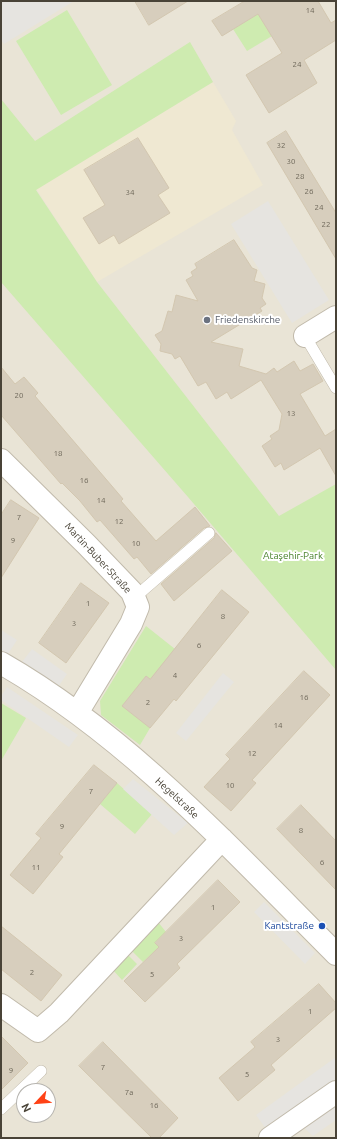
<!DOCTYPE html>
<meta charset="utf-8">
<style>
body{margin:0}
#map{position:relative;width:337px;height:1139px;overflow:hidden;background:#f5f2e9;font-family:Ubuntu,sans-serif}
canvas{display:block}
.frame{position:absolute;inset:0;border:2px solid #494337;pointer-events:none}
.north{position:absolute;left:16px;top:1083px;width:40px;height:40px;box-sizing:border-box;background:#fff;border:1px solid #b6b4af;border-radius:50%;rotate:244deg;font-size:11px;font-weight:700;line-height:16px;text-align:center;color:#494337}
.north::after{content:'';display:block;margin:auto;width:14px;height:18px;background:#ff4216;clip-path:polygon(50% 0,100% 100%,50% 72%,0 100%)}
</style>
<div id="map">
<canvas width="337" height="1139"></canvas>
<div class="frame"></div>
<div class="north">N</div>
</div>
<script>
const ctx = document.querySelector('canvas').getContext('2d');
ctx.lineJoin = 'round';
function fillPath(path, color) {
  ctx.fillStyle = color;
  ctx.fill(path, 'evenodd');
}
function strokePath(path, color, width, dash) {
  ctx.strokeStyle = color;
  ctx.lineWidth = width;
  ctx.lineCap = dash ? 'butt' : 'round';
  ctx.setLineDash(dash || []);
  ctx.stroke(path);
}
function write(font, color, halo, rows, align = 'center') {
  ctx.font = font + ' Ubuntu,sans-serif';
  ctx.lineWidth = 4;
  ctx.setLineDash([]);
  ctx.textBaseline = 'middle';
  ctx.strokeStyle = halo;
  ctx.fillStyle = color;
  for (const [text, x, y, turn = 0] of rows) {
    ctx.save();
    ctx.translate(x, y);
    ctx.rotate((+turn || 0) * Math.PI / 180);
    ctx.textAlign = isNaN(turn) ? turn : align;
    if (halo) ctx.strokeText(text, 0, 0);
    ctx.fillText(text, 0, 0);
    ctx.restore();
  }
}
const residential = new Path2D(`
 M1,1h335v1137h-335zM24,1091h24v24h-24z`);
const education = new Path2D(`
 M213,82l23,39 -4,9 31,55 -166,97 -61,-93z`);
const green = new Path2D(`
 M67,10l45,75 -51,30 -45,-74z
 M258,14l14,22 -25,15 -14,-22z
 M190,42l23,40 -177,108 61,92 182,234 57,-32v186l-148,-173 -187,-215v-183l34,42z
 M146,626l29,23 -25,30 -4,-3 -24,30 28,22 -10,17 -39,-30 -1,-14z
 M1,703l25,15 -25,43z
 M117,783l35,31 -17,20 -35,-30z
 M158,922l8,10 -11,11 4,4 -16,15 -12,-12z
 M128,955l9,9 -15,16 -9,-10z`);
const parking = new Path2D(`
 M1,1h73l-70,43 -3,-4z
 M268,201l61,99 -37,23 -61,-99z
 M1,630l16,10 -9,14 -7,-4z
 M32,649l35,25 -9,13 -36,-25z
 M223,673l11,9 -48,59 -10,-8z
 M7,687l71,48 -9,12 -68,-47v-4z
 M133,779l55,44 -14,12 -51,-46z
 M264,902l51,51 -10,11 -51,-52z
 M336,1057v22l-70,50 -10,-14z
 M336,1099v21l-23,16 -13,-12z`);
const building = new Path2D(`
 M135,1h53l-39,24z
 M245,1h73l13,22 5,-3v20l-32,20 13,23 -48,30 -23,-38 36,-22 -24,-39 -36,22 -10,-15z
 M286,131l50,82v46l-69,-116z
 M138,138l31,50 -11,7 12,18 -51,31 -5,-9 -15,9 -16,-26 22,-13 -21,-35z
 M234,240l18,28 5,2 -3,11 11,3 -3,14 4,6 -6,4 2,3 -51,31 32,7 -4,17 27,8 8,-6 3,4 17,-11 6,10 13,-7 10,17 -23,13 25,42 11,-7v47l-16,-28 -36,22 -3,-7 -6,4 -13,-21 10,-7 -2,-3 9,-6 3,-16 -21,-34 -30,19 -4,-7 -11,7 -10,-17 -8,4 -18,-30 -5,3 -3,-5 -12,-3 1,-7 -6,-9 7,-4 6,-20 4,1 4,-17 22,6 -12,-21 7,-4 -2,-4 6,-4 -2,-4z
 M1,367l14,17 9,-7 14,16 -3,3 88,103 -2,2 35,40 39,-34 15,19 -6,2 -53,46 -14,-17 -3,2 -34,-39 -3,2 -17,-21 -18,-18 -1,1 -60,-69z
 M11,500l28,18 -38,60v-63z
 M216,533l16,18 -58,50 -13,-17 53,-46z
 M81,583l28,20 -43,60 -27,-20z
 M222,590l27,22 -73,89 -2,-2 -24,29 -28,-22 24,-30 4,3z
 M304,671l26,24 -78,85 4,3 -25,28 -27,-24 26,-28 -4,-4z
 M94,765l23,18 -58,71 4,3 -30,37 -23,-19 31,-37 -5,-4z
 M301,805l35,36v49l-59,-61z
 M218,880l22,22 -63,62 3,4 -35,34 -21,-21 35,-34 -4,-4z
 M1,926l61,49 -21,26 -40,-32z
 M319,984l17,19v5l-65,57 4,5 -37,31 -19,-23 36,-31 -4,-5z
 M1,1036l27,27 -27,27z
 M103,1042l75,76 -19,20h-7l-73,-72z`);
const service = new Path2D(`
 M305,336l31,52
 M134,598l75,-65
 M1,1109l40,-38`);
const minor = new Path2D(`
 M305,336l31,-19
 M1,460l86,85 45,47 6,15 -7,17 -54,89
 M1,663c129,74 231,187 335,291
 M1,1005l37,26 21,-18 163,-174
 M270,1138l66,-46`);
const markers = [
 [207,320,4,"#6b7280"],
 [322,926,4,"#1a4fb4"]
];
const numberNames = [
 ["14",310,10],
 ["24",297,64],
 ["32",281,145],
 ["30",291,161],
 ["28",300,176],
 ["26",309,191],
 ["34",130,192],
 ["24",319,207],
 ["22",326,224],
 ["20",19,395],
 ["13",291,413],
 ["18",58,453],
 ["16",84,480],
 ["14",101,500],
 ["7",19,517],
 ["12",119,521],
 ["9",13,540],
 ["10",136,543],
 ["1",88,603],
 ["8",223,616],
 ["3",74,623],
 ["6",199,645],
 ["4",175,675],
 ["16",304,697],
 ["2",148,702],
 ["14",278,725],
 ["12",252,753],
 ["10",230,785],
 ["7",91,791],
 ["9",62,826],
 ["8",301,830],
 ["6",322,862],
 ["11",36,867],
 ["1",213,907],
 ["3",181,938],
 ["2",32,972],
 ["5",152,974],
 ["1",310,1011],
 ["3",278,1039],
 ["7",103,1067],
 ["9",11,1070],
 ["5",247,1074],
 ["7a",129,1092],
 ["16",154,1105]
];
const worshipNames = [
 ["Friedenskirche",215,320]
];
const parkNames = [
 ["Ataşehir-Park",293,556]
];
const streetNames = [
 ["Martin-Buber-Straße",98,558,47],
 ["Hegelstraße",177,798,43]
];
const transitNames = [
 ["Kantstraße",314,926]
];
fillPath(residential, '#e9e4d6');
fillPath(education, '#efe8d2');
fillPath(green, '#ceebb0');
fillPath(parking, '#e6e4e0');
fillPath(building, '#d7cebd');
strokePath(building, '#d3c7b0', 1);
strokePath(service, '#c1baab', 12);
strokePath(minor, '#c1baab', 24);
strokePath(service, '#fff', 11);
strokePath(minor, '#fff', 22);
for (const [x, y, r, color] of markers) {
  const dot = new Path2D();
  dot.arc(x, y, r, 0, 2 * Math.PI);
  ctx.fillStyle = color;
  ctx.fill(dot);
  strokePath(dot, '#fff', 1.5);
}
write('8px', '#6c6658', null, numberNames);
write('10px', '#5b616d', '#fff', worshipNames, 'left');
write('10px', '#447f26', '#fff', parkNames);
write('10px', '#494337', '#fff', streetNames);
write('10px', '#164399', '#fff', transitNames, 'right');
</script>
